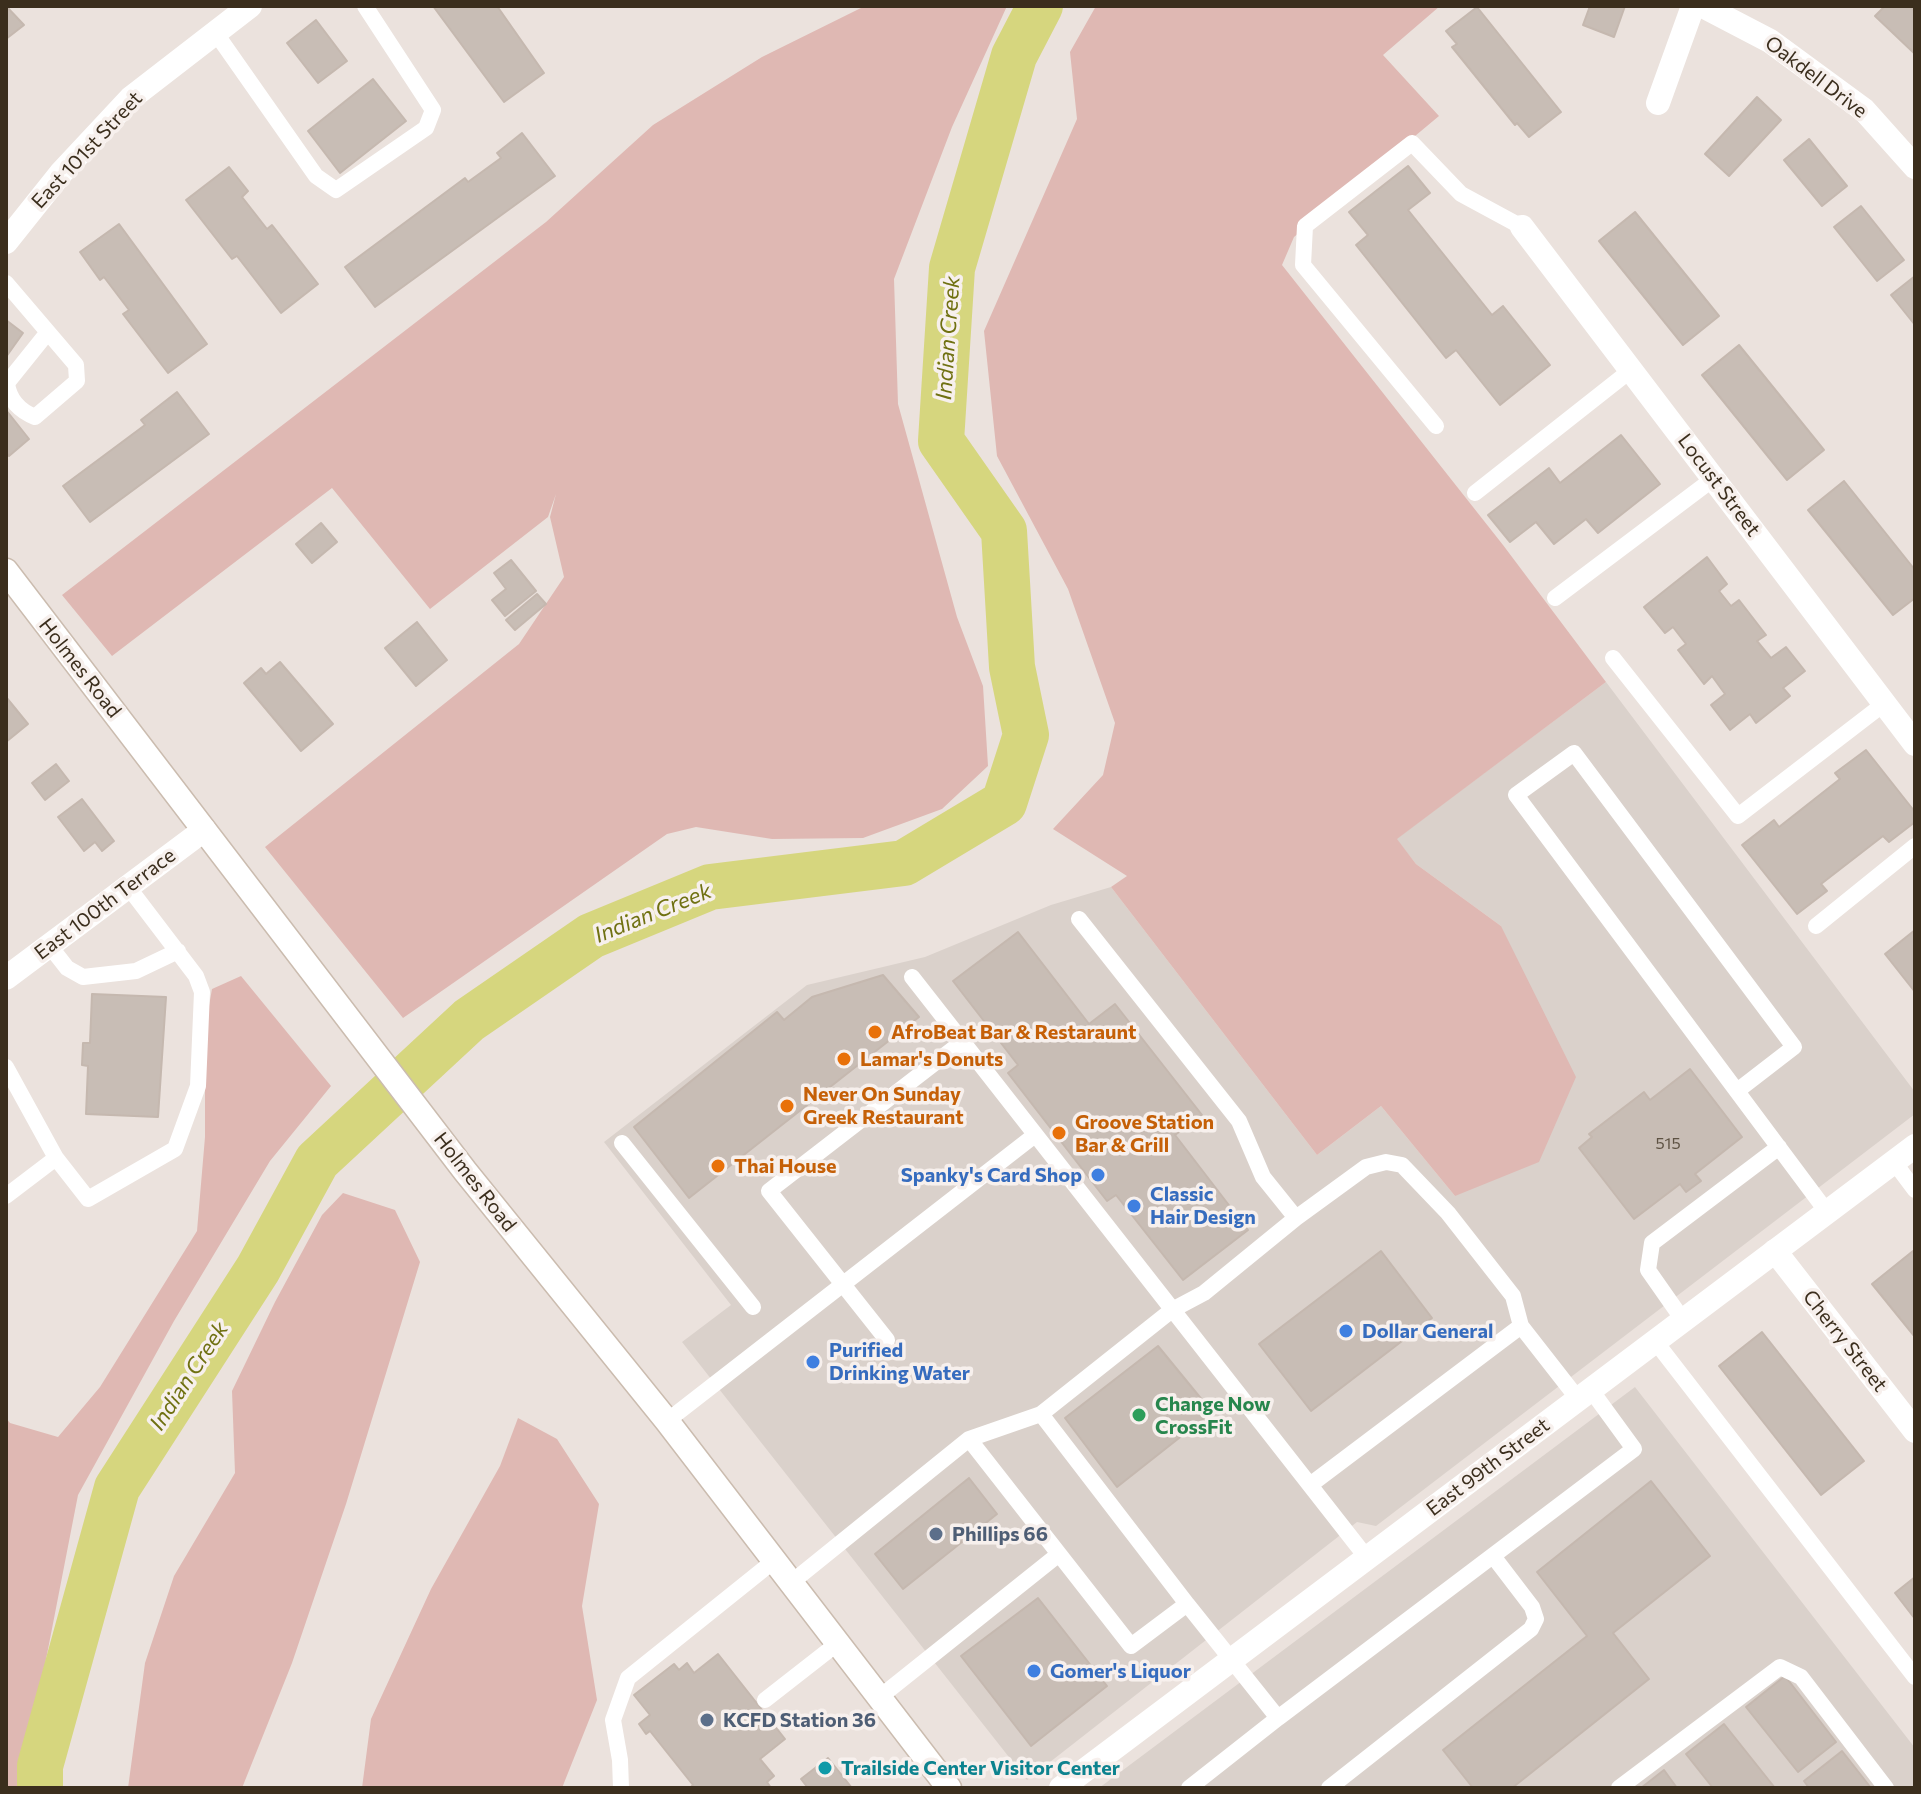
<!DOCTYPE html>
<style>
body{margin:0}
#map{position:relative;width:1921px;height:1794px;overflow:hidden;background:#ebe2dd;font-family:Commissioner,sans-serif}
canvas{display:block}
.frame{position:absolute;inset:0;border:8px solid #3b2e1d;pointer-events:none}
</style>
<div id="map">
<canvas width="1921" height="1794"></canvas>
<div class="frame"></div>
</div>
<script>
const ctx = document.querySelector('canvas').getContext('2d');
ctx.lineJoin = 'round';
function fillPath(path, color) {
  ctx.fillStyle = color;
  ctx.fill(path, 'evenodd');
}
function strokePath(path, color, width, dash) {
  ctx.strokeStyle = color;
  ctx.lineWidth = width;
  ctx.lineCap = dash ? 'butt' : 'round';
  ctx.setLineDash(dash || []);
  ctx.stroke(path);
}
function write(font, color, halo, rows, align = 'center') {
  ctx.font = font + ' Commissioner,sans-serif';
  ctx.lineWidth = 7;
  ctx.setLineDash([]);
  ctx.textBaseline = 'middle';
  ctx.strokeStyle = halo;
  ctx.fillStyle = color;
  for (const [text, x, y, turn = 0] of rows) {
    ctx.save();
    ctx.translate(x, y);
    ctx.rotate((+turn || 0) * Math.PI / 180);
    ctx.textAlign = isNaN(turn) ? turn : align;
    if (halo) ctx.strokeText(text, 0, 0);
    ctx.fillText(text, 0, 0);
    ctx.restore();
  }
}
const built = new Path2D(`
 M1606,682l309,410v22l-539,412 -19,-4 -330,258 -345,-438 49,-37 -127,-163 203,-157 118,-28 126,-52 60,-18 206,268 64,-49 74,90 46,-270 -85,-62 -20,-25z
 M1635,1387l280,361v40h-816z`);
const green = new Path2D(`
 M865,6h142l-55,121 -58,152 4,125 59,213 26,69 5,80 -46,43 -79,29 -91,1 -76,-12 -29,7 -264,184 -138,-171 254,-203 45,-67 -14,-60 6,-23 -8,23 -118,92 -98,-121 -220,168 -50,-61 484,-373 107,-97 109,-68z
 M1096,6h344l-57,49 56,61 -145,121 -12,28 221,280 103,137 -209,157 19,25 85,62 75,151 -37,85 -84,34 -74,-90 -64,49 -206,-268 16,-11 -74,-47 50,-54 12,-52 -47,-134 -71,-133 -13,-125 93,-212 -7,-67z
 M241,976l90,110 -61,75 -96,160 -96,174 -57,293h-15v-370l4,5 48,14 42,-50 97,-156 8,-94v-109l7,-39z
 M343,1193l52,17 25,52 -74,242 -54,159 -50,125h-114l17,-125 29,-87 61,-103 -3,-82 43,-89 47,-87z
 M518,1418l39,21 42,65 -17,102 15,94 -35,88h-200l9,-69 60,-130 69,-123z`);
const river = new Path2D(`
 M40,1788v-22l77,-278 141,-219 59,-108 152,-141 122,-84 119,-49 194,-24 100,-60 22,-68 -14,-68 -8,-136 -63,-90 11,-173 62,-212 26,-50`);
const building = new Path2D(`
 M6,6l18,19 -18,14z
 M433,6h64l47,67 -40,29z
 M1590,6h35l-11,31 -31,-12z
 M1885,6h24l6,5v43l-40,-38z
 M1477,7l84,105 -32,25 -12,-14 -2,2 -63,-78 5,-3 -11,-13z
 M316,20l31,41 -29,22 -31,-40z
 M373,79l33,42 -66,52 -32,-42z
 M1757,97l24,23 -52,56 -24,-22z
 M522,133l33,43 -180,131 -30,-40 120,-89 3,4 33,-24 -4,-5z
 M1809,139l38,47 -25,20 -38,-46z
 M1408,166l22,27 -22,17 84,105 11,-9 47,59 -50,40 -44,-55 -10,8 -90,-113 12,-10 -19,-23z
 M229,167l19,24 -6,6 25,32 5,-4 46,59 -37,29 -44,-57 -5,3 -46,-59z
 M1861,206l43,54 -27,21 -43,-54z
 M1635,212l84,104 -36,29 -84,-104z
 M119,224l88,120 -39,29 -45,-59 6,-4 -25,-33 -4,3 -20,-28z
 M1915,276v49l-24,-30z
 M6,320l17,13 -17,24z
 M1739,345l85,105 -37,30 -85,-105z
 M177,392l32,42 -119,88 -27,-36 82,-61 -4,-5z
 M6,410l23,29 -20,17 -3,-4z
 M1621,435l39,49 -62,49 -12,-14 -32,25 -18,-22 -26,20 -22,-27 61,-47 11,15z
 M1844,481l71,89v28l-22,17 -85,-105z
 M321,523l16,19 -25,21 -16,-19z
 M1707,557l20,27 -8,7 12,15 8,-6 27,35 -9,6 14,17 15,-11 19,24 -22,17 7,8 -34,27 -6,-9 -20,16 -19,-25 14,-11 -13,-18 -8,8 -26,-34 8,-6 -13,-17 -8,6 -21,-26z
 M511,560l25,31 -31,25 -13,-16 14,-11 -12,-16z
 M537,594l9,10 -31,26 -9,-10z
 M417,622l30,38 -31,26 -31,-38z
 M280,662l53,62 -32,27 -57,-68 17,-15 5,6z
 M6,697l22,27 -22,18z
 M1866,750l49,62v10l-26,20 -6,-6 -62,48 6,7 -30,23 -55,-69 32,-25 5,7 61,-48 -5,-6z
 M56,764l13,17 -24,19 -13,-17z
 M82,799l32,42 -12,10 -7,-9 -11,9 -26,-34z
 M1915,930v62l-30,-38z
 M1018,932l71,92 26,-20 87,111 -27,20 73,95 -65,50 -67,-85 -9,6 -99,-128 10,-8 -65,-84z
 M883,975l36,42 -230,181 -55,-71 143,-115 7,8 28,-23z
 M92,994l74,3 -8,120 -72,-3 2,-48 -6,-1 1,-22h7z
 M1690,1069l52,68 -47,37 6,7 -15,11 -6,-8 -46,35 -55,-71 13,-11 -3,-3 55,-42 6,8z
 M1381,1251l51,67 -121,93 -52,-67z
 M1913,1251l2,2v84l-43,-53z
 M1762,1332l102,129 -43,34 -102,-129z
 M1158,1346l54,66 -95,75 -52,-69z
 M969,1478l28,36 -94,75 -28,-35z
 M1651,1481l59,75 -97,77 36,46 -137,109h-39l-30,-38 144,-114 -50,-64z
 M1915,1577v42l-20,-26z
 M1038,1598l69,88 -76,60 -70,-90z
 M718,1654l67,85 -25,20 14,17 -7,6 4,6h-81l3,-3 -43,-54 -4,3 -7,-10 11,-9 -16,-20 40,-31 5,6 8,-7 7,10z
 M1785,1676l51,66 -38,30 -52,-65z
 M1724,1724l51,64h-62l-27,-34z
 M1842,1751l29,37h-62l-5,-7z
 M828,1758l24,30h-44l-7,-9z
 M1664,1770l13,18h-36z`);
const service = new Path2D(`
 M215,32l101,144 20,14 90,-62 7,-18 -68,-104
 M6,283l70,82 1,16 -42,36c-15,-6 -26,-17 -28,-34l41,-51
 M1436,426l-133,-161 2,-39 107,-83 49,51 61,33
 M1475,493l156,-123
 M1555,598l158,-119
 M1613,658l125,158 147,-113
 M1816,926l99,-80
 M49,945l18,23 16,9 53,-6 42,-20
 M912,977l455,581
 M6,1067l50,91
 M1737,1091l57,-44 -220,-294 -58,42 311,417
 M622,1143l131,164
 M1894,1162l21,28
 M6,1196l50,-38 32,41 87,-50 23,-63 4,-94 -6,-16 -67,-88
 M1296,1218l70,-51 20,-5 16,3 46,48 65,83 8,30 57,73
 M1683,1320l-35,-50 4,-27 127,-96
 M887,1340l-118,-149 193,-149
 M1655,1341l260,336
 M1041,1414l146,190
 M667,1421l368,-286
 M969,1439l162,207 56,-42 91,114 356,-269 -43,-59
 M1310,1485l211,-159
 M792,1582l177,-143 72,-25 131,-104 32,-17 92,-75 -33,-41 -24,-56 -160,-202
 M880,1697l179,-143
 M765,1700l73,-57
 M621,1788l-1,-28 -7,-40 15,-42 147,-118
 M1189,1788l89,-70
 M1329,1788l202,-159 5,-10 -4,-12 -39,-51
 M1619,1788l161,-121 21,10 85,111`);
const minor = new Path2D(`
 M1703,6l67,35 94,69 51,57
 M1658,103l35,-97
 M1522,227l393,517
 M6,242l55,-69 70,-75 119,-92
 M6,978l198,-148
 M1775,1251l140,180`);
const tertiary = new Path2D(`
 M1061,1788l854,-642`);
const secondary = new Path2D(`
 M6,571l459,600 202,250 282,367`);
const markers = [
 [875,1032,8,"#e8710a"],
 [844,1059,8,"#e8710a"],
 [787,1106,8,"#e8710a"],
 [1059,1133,8,"#e8710a"],
 [718,1166,8,"#e8710a"],
 [1098,1175,8,"#3f7fe0"],
 [1134,1206,8,"#3f7fe0"],
 [1346,1331,8,"#3f7fe0"],
 [813,1362,8,"#3f7fe0"],
 [1139,1415,8,"#2e9e5b"],
 [936,1534,8,"#5c6f8a"],
 [1034,1671,8,"#3f7fe0"],
 [707,1720,8,"#5c6f8a"],
 [825,1768,8,"#0f9aa8"]
];
const numberNames = [
 ["515",1668,1144]
];
const streetNames = [
 ["Oakdell Drive",1816,77,37],
 ["East 101st Street",87,150,-47],
 ["Locust Street",1719,485,53],
 ["Holmes Road",80,668,52],
 ["East 100th Terrace",105,904,-37],
 ["Holmes Road",475,1182,52],
 ["Cherry Street",1845,1341,52],
 ["East 99th Street",1488,1467,-37]
];
const foodNames = [
 ["AfroBeat Bar & Restaraunt",891,1032],
 ["Lamar's Donuts",860,1059],
 ["Never On Sunday",803,1094],
 ["Greek Restaurant",803,1117],
 ["Groove Station",1075,1122],
 ["Bar & Grill",1075,1145],
 ["Thai House",734,1166]
];
const shopNames = [
 ["Spanky's Card Shop",1082,1175,"right"],
 ["Classic",1150,1194],
 ["Hair Design",1150,1217],
 ["Dollar General",1362,1331],
 ["Purified",829,1350],
 ["Drinking Water",829,1373],
 ["Gomer's Liquor",1050,1671]
];
const leisureNames = [
 ["Change Now",1155,1404],
 ["CrossFit",1155,1427]
];
const serviceNames = [
 ["Phillips 66",952,1534],
 ["KCFD Station 36",723,1720]
];
const cultureNames = [
 ["Trailside Center Visitor Center",841,1768]
];
const waterNames = [
 ["Indian Creek",948,338,-86],
 ["Indian Creek",653,913,-22],
 ["Indian Creek",189,1376,-57]
];
fillPath(built, '#dad1cb');
fillPath(green, '#dfb8b3');
strokePath(river, '#d6d67e', 46);
fillPath(building, '#c8bdb5');
strokePath(building, '#c5b8af', 2);
strokePath(secondary, '#cbbcaf', 27);
strokePath(service, '#fff', 16);
strokePath(minor, '#fff', 24);
strokePath(tertiary, '#fff', 24);
strokePath(secondary, '#fff', 24);
for (const [x, y, r, color] of markers) {
  const dot = new Path2D();
  dot.arc(x, y, r, 0, 2 * Math.PI);
  ctx.fillStyle = color;
  ctx.fill(dot);
  strokePath(dot, '#f7f0ed', 3);
}
write('16px', '#5e5243', null, numberNames);
write('20px', '#3b2e1d', '#f7f0ed', streetNames);
write('bold 20px', '#c56008', '#f7f0ed', foodNames, 'left');
write('bold 20px', '#366cbe', '#f7f0ed', shopNames, 'left');
write('bold 20px', '#27864d', '#f7f0ed', leisureNames, 'left');
write('bold 20px', '#4e5e75', '#f7f0ed', serviceNames, 'left');
write('bold 20px', '#0d838f', '#f7f0ed', cultureNames, 'left');
write('italic 22px', '#707112', '#f7f0ed', waterNames);
</script>
